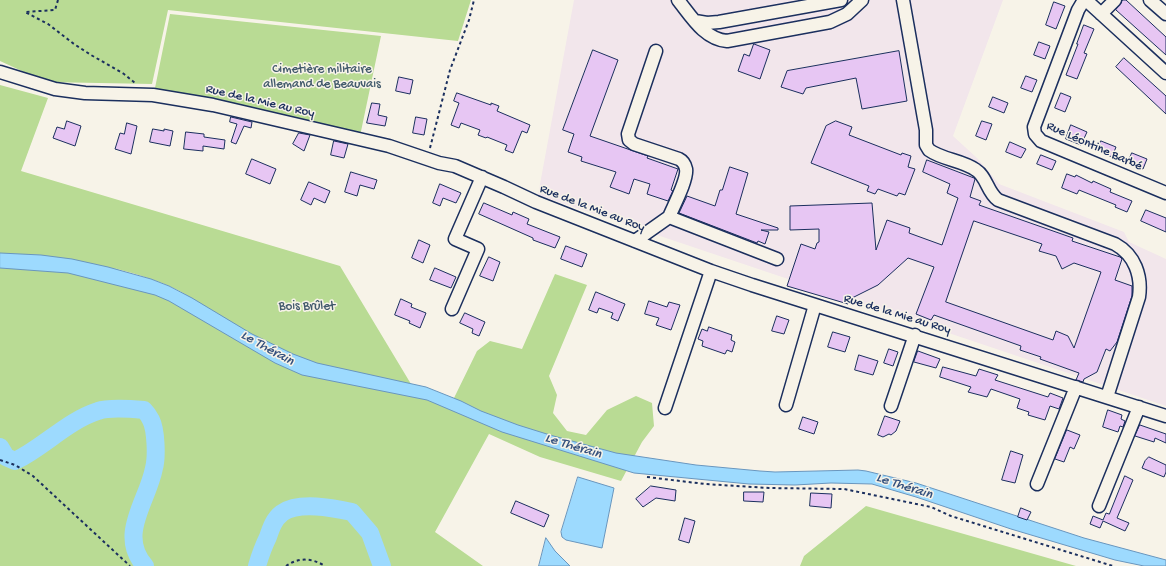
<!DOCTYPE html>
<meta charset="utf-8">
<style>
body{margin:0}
canvas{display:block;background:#f7f3e8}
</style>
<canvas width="1166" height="566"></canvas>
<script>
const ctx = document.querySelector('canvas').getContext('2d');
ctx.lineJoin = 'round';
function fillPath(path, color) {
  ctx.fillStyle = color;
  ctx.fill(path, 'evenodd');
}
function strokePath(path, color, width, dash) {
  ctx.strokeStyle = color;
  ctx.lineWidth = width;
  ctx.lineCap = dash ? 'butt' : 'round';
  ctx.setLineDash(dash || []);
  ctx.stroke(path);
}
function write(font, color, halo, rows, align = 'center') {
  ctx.font = font + ' "Gochi Hand",sans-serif';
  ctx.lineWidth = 3;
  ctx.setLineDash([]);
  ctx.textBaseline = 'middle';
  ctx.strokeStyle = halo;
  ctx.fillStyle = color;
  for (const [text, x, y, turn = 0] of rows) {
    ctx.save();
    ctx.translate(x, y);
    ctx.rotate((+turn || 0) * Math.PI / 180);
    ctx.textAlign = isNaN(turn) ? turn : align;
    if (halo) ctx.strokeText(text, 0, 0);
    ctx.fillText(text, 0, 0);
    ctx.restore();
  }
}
const built = new Path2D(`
 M574,0h429l-50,136 24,22 22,26 125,48 5,10 37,17v147l-628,-211z`);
const green = new Path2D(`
 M0,0h471l-13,41 -290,-31 -16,74 -106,-2 -46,-21z
 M170,14l211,22 -21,100 -205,-48z
 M0,85l48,13 -27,73 319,95 71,118 44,15 -1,-1 23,-47 13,-10 32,8 33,-75 32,11 -38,91 8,19 -4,18 14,18 19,4 21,-25 29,-14 16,7 2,23 -12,16 -21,39 -81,-24 -51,-23 -54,98 48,34h-483zM114,268c25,7 52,14 74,28z
 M866,506l210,60h-276l4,-10z`);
const water = new Path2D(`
 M0,253l41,2 31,4 36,8 43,12 18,7 23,12 60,36 41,20 24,9 109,24 35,14 20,10 37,14 32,10 66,18 80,12 64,6 15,1 83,-2 8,1 50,12 168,55 82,22v6h-22l-29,-6 -104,-31 -95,-32 -44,-13 -41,-1 -36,2 -46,-1 -115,-11 -132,-41 -75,-32 -125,-25 -27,-12 -106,-62 -14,-6 -87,-22 -68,-5z
 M578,477l36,11 -12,60 -36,-8 -4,-3 -1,-5z
 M546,538l9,13 15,15h-31z`);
const river = new Path2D(`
 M0,447l6,10 9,4c29,-14 52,-40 83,-50 11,-4 35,-2 46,-1 3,3 5,6 7,10 5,10 6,37 3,48 -6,33 -37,67 -9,98
 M257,566c3,-10 6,-19 11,-29 3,-9 6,-18 14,-24 17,-12 51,-5 70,-1l18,21 12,33`);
const building = new Path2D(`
 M1123,0h3l40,37v18l-50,-45z
 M1054,2l11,4 -9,23 -10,-4z
 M1084,25l10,4 -10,24 3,1 -10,25 -11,-4 12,-31h-1z
 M1039,42l11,4 -5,13 -11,-4z
 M754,44l16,6 -10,29 -22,-8 6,-17 5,2z
 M593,50l25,10 -28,76 58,20 -1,2 31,11 -7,21 2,1 -5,10 -21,-7 3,-10 -16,-5 -5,15 -19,-7 6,-15 -35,-11 1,-4 -14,-5 6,-18 -11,-4z
 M899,51l8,50 -45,8 -6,-31 -50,10 -3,6 -22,-7 6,-16z
 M1124,58l42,38v18l-50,-47z
 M1026,76l11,4 -5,12 -11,-4z
 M399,77l14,3 -3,14 -14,-3z
 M457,93l34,12v-2l8,3 -2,5 33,14 -3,8 -5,-2 -9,22 -8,-3 2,-5 -20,-8 -1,1 -8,-3 2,-5 -19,-7 -2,5 -8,-3 8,-22 -5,-2z
 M1061,93l10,4 -6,15 -10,-4z
 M993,97l15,6 -4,10 -15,-6z
 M372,103l8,1 -2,11 9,2 -2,9 -18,-3z
 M231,117l21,5 -1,6 -7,-2 -8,18 -5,-2 6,-18 -7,-2z
 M416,117l11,2 -3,16 -11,-2z
 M67,121l14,5 -6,20 -22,-8 4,-11 7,2z
 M836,121l16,6 -3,8 52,20 1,-2 9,3 -3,11 7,2 -10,26 -6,-2 -2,3 -19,-7 -3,5 -8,-3 2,-5 -58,-23 15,-37z
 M982,121l10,3 -6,16 -10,-4z
 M127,123l10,3 -6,28 -16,-5 5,-16 4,1z
 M1071,125l16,7 -6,13 -15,-6z
 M153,129l11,2v-2l9,2 -3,15 -20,-4z
 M186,132l18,2v3l21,3 -1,9 -21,-3v5l-19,-2z
 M299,133l11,2 -6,16 -11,-7z
 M334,141l14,3 -4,14 -13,-3z
 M1101,141l15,6 -4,10 -15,-7z
 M1010,142l16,7 -5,9 -15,-6z
 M1132,153l15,6 -4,10 -15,-6z
 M1041,155l15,6 -4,9 -15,-6z
 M252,159l24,10 -6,15 -24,-10z
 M927,160l47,18 1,1 -5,18 11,4 -2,4 94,33 -1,3 48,16 2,2 -7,21 17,6v10l-15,46 -7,9 -4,-2 -9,23 -13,7 -1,3 -7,-2 3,-7 -39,-14 1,-2 -21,-7 1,-4 -87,-31 -3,5 -15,-6 18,-47 -26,-9 -30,27 -26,13 -4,6 -61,-18 14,-42 14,5 2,-6 2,-1v-13l-29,1v-24l82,-3 4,47 11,-30 23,8 -1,5 33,12 16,-47 -11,-5 3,-9 -27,-12zM974,221l68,23 -3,7 17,5 6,13 12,-6 27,9 -27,76 -6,-12 -12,-5 -3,9 -107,-38z
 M730,167l18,6 -12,41 42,14v2h-17l8,2 -4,12 -7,-3 -1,2 -78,-30 8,-17 28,10 5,-16h2z
 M351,172l26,8 -3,9 -14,-4 -3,11 -12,-4z
 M1067,174l8,3 1,-2 16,8 1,-2 18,8 -1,3 22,9 -5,11 -12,-5 1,-2 -37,-15 -2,4 -15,-6z
 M309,182l21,9 -5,12 -11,-5 -3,7 -10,-5z
 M440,184l21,9 -5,10 -13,-5 -3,8 -7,-3z
 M484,203l28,12 1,-3 16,7 -2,5 33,13 -5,11 -22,-8v-2l-54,-24z
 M1146,210l20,8v14l-25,-11z
 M419,240l11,5 -7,18 -11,-5z
 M566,246l21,8 -5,13 -21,-8z
 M489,257l11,5 -7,19 -13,-5z
 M435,268l21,9 -5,11 -21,-8z
 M596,292l29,12 -7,17 -7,-3 2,-5 -14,-5 -2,5 -8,-3z
 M401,299l11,5 -1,3 15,6 -6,15 -11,-5 1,-2 -15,-6z
 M649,301l18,6 2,-5 11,3 -9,25 -15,-5 3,-7 -14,-4z
 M465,313l20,9 -6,14 -7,-3 1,-4 -13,-6z
 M777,316l12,4 -5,14 -12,-3z
 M709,327l23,8 -1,5 4,2 -3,10 -5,-2 -2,4 -23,-8 1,-5 -5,-2 4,-10 5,2z
 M833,332l17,5 -5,15 -17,-5z
 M889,349l9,3 -5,14 -9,-3z
 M918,351l22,8 -4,9 -22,-6z
 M859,355l19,6 -5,14 -18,-5z
 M943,367l33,9 3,-7 19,6 -3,5 53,17 2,-4 13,5 -4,11 -9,-3 -5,14 -17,-5 1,-3 -12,-4 3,-9 -29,-10 -4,8 -19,-5 3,-5 -31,-10z
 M1108,410l14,5 -1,4 4,2 -2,6 -3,-1 -2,6 -15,-5z
 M885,416l15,5 -4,10 -5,4 -2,-1 -6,3 -5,-2z
 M803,417l15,5 -4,12 -15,-5z
 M1140,425l26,9v9l-11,-5 -1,4 -19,-6z
 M1067,430l13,5 -6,14 -4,-2 -6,15 -9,-3z
 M1011,451l12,4 -8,28 -13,-3z
 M1149,457l17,8v7l-2,5 -22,-9 3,-7z
 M1125,476l8,4 -16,38 12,5 -4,8 -22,-10 -3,7 -10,-4 3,-8 10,4 3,-7 3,1z
 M651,486l25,4 -1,11 -19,-3 -13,9 -7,-8z
 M744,492h20l-1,10 -19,-1z
 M811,493l21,1 -1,14 -21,-2z
 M516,501l33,14 -5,12 -33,-14z
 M1021,508l10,4 -4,8 -9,-3z
 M685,518l10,3 -6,22 -10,-3z`);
const path = new Path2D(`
 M58,0l-3,10 -30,2 23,12 26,20 17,11 33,19 11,9
 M430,148l20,-78 19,-50 5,-20
 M0,460l15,5 18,11 97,90
 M647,477l58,7 64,4 75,1 87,18 20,9 162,50
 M286,566c13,-9 26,-8 39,0`);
const minor = new Path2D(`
 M678,0c13,16 26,39 49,41l103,-19 17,-8 15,-14
 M903,0l23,130v15l3,5c14,10 33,10 47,20 11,7 11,22 22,30l117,44c20,11 27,32 24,53l-32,100
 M1084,0l-6,10 -44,117 1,7 6,7 125,52
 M1086,0l80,73
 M1150,0l16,14
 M1101,14l14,-14
 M695,21l12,2 12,-1 122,-22
 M656,51l-28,83 1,6 5,4 45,15c4,2 6,5 7,10 2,10 -13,38 -17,48
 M0,72l55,17 30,4 68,2 60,10 176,41 50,17 16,3 49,21 32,15 175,69 41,14 414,131
 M635,241l34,-24 108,42
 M452,309l26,-60 -23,-10 27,-62
 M786,405l29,-100
 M891,406l24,-71
 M665,408l46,-137
 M1037,484l39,-97
 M1099,506l40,-99`);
const parkNames = [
 ["Cimetière militaire",322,70],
 ["allemand de Beauvais",322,85],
 ["Bois Brûlet",307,307]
];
const streetNames = [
 ["Rue de la Mie au Roy",260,102,13],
 ["Rue Léontine Barbé",1094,147,24],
 ["Rue de la Mie au Roy",592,209,21],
 ["Rue de la Mie au Roy",897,315,17]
];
const waterNames = [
 ["Le Thérain",267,349,29],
 ["Le Thérain",573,447,17],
 ["Le Thérain",904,487,18]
];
fillPath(built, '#f2e6eb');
fillPath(green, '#b9db94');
fillPath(water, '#9ddafe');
strokePath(water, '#6996be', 1);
strokePath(river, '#9ddafe', 18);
fillPath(building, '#e7c6f3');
strokePath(building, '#1b2f5e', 1);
strokePath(minor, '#1b2f5e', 15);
strokePath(path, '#1b2f5e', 2, [3, 3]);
strokePath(minor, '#f7f3e8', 12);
write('13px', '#425a6c', '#f7f3e8', parkNames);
write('13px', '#1b2f5e', '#f7f3e8', streetNames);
write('italic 14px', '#35517e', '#f7f3e8', waterNames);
</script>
